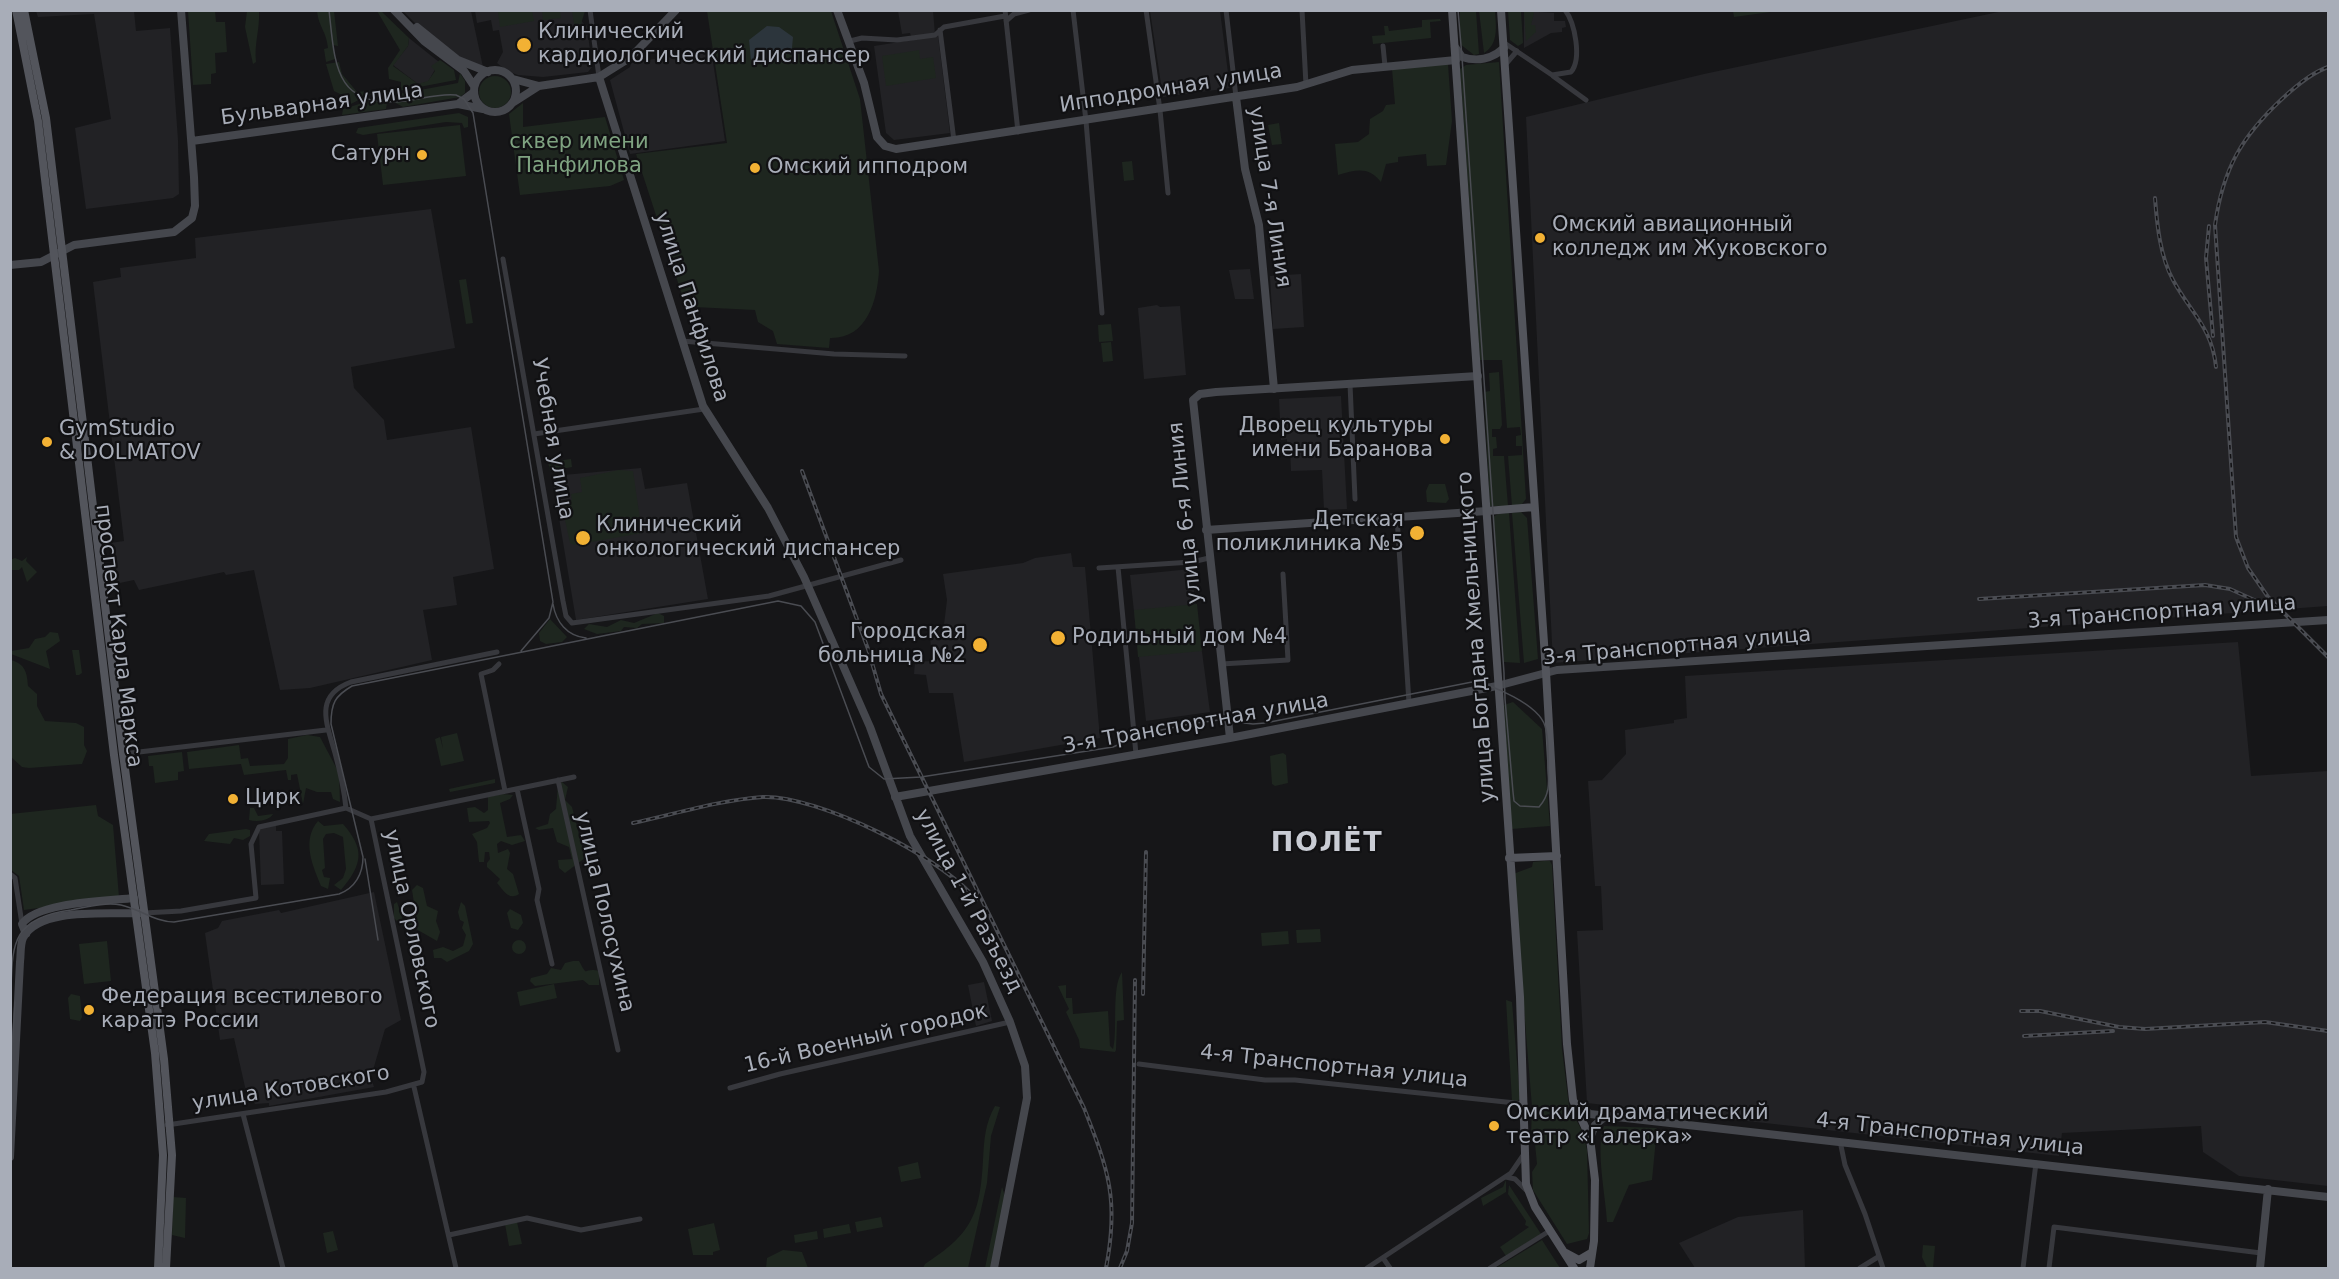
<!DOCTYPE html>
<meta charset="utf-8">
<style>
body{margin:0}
#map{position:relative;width:2339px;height:1279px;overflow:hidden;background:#161618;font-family:"DejaVu Sans",sans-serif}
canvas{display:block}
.frame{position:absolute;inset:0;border:12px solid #a8adb8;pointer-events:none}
</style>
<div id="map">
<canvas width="2339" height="1279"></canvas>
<div class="frame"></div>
</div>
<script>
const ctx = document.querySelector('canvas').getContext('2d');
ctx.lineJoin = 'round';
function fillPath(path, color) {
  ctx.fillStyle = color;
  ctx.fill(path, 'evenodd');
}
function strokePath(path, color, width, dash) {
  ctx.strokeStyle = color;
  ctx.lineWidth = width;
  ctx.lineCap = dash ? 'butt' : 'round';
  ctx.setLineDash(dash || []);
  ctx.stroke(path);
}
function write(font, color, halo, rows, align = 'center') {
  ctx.font = font + ' "DejaVu Sans",sans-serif';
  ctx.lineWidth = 4.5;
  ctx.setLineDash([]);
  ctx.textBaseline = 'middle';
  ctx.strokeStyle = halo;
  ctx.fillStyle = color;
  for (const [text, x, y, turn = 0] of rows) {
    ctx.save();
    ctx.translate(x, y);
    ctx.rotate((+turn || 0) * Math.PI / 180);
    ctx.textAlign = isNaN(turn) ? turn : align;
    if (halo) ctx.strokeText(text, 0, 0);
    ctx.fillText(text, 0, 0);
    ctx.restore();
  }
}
const built = new Path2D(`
 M2008,10l320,1v595l-775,57 -27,-546 178,-43z
 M36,11h98l2,20 34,-3 8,112 1,54 -6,4 -87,11 -11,-81 36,-9 -17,-105 -56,3z
 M403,11h68l12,56 -18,-5 -42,-31z
 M475,11h106l1,11 5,4 5,41 -4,5 -45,5 -25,-2 -11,-4 -10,-8 6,-11 -4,-22 -6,1 -2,-11 -14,3z
 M898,11h35l2,23 -24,2 -1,-3 -8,1z
 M1150,11h70l10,77 -67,9z
 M1524,11l30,2v8h11l1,6 -4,1v4l-11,1 -27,15z
 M938,36l12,97 -56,7 -8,-7 -12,-87z
 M409,38l30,24 -11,20 -10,2 -25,-19 15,-19z
 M711,49l14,92 -95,13 -20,-74 20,-13 1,-4z
 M431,209l24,139 -104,19 3,21 30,32 3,20 84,-13 23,142 -41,8 4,28 -34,5 9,50 -122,28 -30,2 -26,-120 -28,5 -2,-3 -85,18 -5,-10 -19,4 -5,-41 14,-2 -31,-259 28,-5 -1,-9 76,-10 -1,-20z
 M1250,269l4,30h-19l-6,-29z
 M1301,274l3,53 -31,2 -3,-53z
 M1157,305l3,2 20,-1 6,69 -42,4 -6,-71z
 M1341,396l6,113 -23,1 -2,-40 -31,1 -1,-24h-3v-8l-6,1 -2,-41z
 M641,468l4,21 42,-6 21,116 -132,21 -24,-144z
 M1071,553l2,14h12l15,171 -136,24 -11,-69h-24l-3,-18 -12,-1 1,-12 17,-1 -2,-25 13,-3 4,-33 -4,-26 80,-11 12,-5z
 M1191,569l19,143 -64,9 -16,-146z
 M2238,642l13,134 77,-5v415l-89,-10 -36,-24 -2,-26 -139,7 -3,23 -472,-53 -10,-172 26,-1 -2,-44h-6l-7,-105 14,-1 24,-26 -1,-24 49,-7v-3l13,-2 -2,-42z
 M276,825v6h6l2,53 -23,1 -2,-54 4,-5z
 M374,892l27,128 -16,9 -14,48 3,10 -105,19v-3l-14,1 -10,-17 -11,-49 -14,2 -15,-107 13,-5 4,-7 57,-11 2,3z
 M984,982l8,39 -16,5 -8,-41z
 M1803,1210l2,58h-110l-16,-25 59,-26z`);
const green = new Path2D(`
 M188,11h27l1,11h9l2,30 -12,1 1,20 -5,1v10l-18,1z
 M247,11h12c1,19 -5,32 -3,51l-3,2 -8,-37z
 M317,11h17l4,35 -5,-1 2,14 -9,3 -2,-13 4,-1c-2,-18 -9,-20 -11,-37z
 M377,11h4l28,27 -1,8 -15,20 25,18 10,-3 7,-10 -4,-5 9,-6 14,10 2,10 -63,12 2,-4 6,-2v-4l-12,-3 -1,-11 12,-18z
 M498,11h34l2,10 -34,6z
 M542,11h18l1,7 -18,2z
 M572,11h13l-4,13h-7z
 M707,11h124l29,88 19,172c-2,30 -12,68 -49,67l-1,10 -52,-4 -4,-13 -15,-9 -3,-12 -61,-3v3h-6l-2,-3 -50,-153 91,-11z
 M1460,11h16l3,43 -5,1 -14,-11z
 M1479,11h16c1,15 4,33 -11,42z
 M1508,11h13l2,32 -5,3 -8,-6z
 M1524,11h8l2,2 -3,12h4l1,7 -10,9z
 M1733,11v-1l45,1 -44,6z
 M1440,19l1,2 -11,1 1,16 -58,6 -1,-8 13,-1 -1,-9h4l1,5 33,-4v-7z
 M919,50l1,9 13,-2 3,21 -50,8 -4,-30z
 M339,62l3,12 15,18 30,-3v4l-21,3 -17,9 -3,-8 -12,-6 -8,-27z
 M1499,62l27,437 -4,5 -10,2 -4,-50 14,-1v-9h-6v-10l5,-1 -1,-8 -13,1 -5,-68h-22l-20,-291 6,-4z
 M1448,64l4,57 -6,44 -19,1 -1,-12 -28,3v5l-12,2 -5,18c-13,-16 -25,-12 -43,-7l-3,-31 23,-2 11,-8 1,-15 13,-8 3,-6 9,-1 -3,-35z
 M460,73l5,8v12l-5,4 -57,10 -9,-5 -1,-7 65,-12z
 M479 92a16 16 0 1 1 32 0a16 16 0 1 1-32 0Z
 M388,96l-2,13 -44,6 1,-6c16,-4 28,-11 45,-13z
 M523,103v24l82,-10 19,63 -14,6 -90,9 -11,-81z
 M459,113l9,4v10l-4,1 -2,-5 -16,-1 -83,13 -7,-2 2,-5z
 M1279,123l3,21 -10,1 -4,-20z
 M460,125l6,51 -83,9 -6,-51z
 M1132,161l2,19 -10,1 -2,-19z
 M466,279l7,44 -7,1 -7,-44z
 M1111,324l2,17 -14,1 -1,-17z
 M1111,342l2,19 -10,1 -2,-19z
 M1499,372l3,53 -2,4h-8v8h4l1,11 -4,1v7h11l4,50h-18l-6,-114 6,-1 -1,-18z
 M571,459l1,8 -22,4 -2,-9z
 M619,470l14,1 9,62 -68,12 -4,-2 -9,-42 11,-1 -1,-6 11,-2 -2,-14z
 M1429,484h16l4,15 -3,4 -19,-1 -1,-11z
 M1521,512l6,6 11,141 -14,4 -12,-150z
 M1509,513l11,150 -16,-1 -11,-145 5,-3z
 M27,557l-1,4 11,11 -10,10 -5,-15 -3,3h-8l-1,-10 5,-2 7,3z
 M1197,604l5,47 -64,6 -4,-47z
 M658,613l6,3v7l-22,1 -5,4 -13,-1 -3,4 -24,3 -13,-5 5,-5 18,3 14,-7 13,3z
 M550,619l17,18 -5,5 -16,2 -6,-3 -1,-8z
 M50,632l8,1 2,8 -14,10 4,18 -39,-15v-3l18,-3 6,-9 10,-2z
 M72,650h7l3,23 -3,2h-3z
 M11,660c14,4 16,12 17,26l9,8v12l8,15 31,2 8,4v18l3,6 -5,13 -53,4 -7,-1 -11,-10z
 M1513,702l29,27 8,97 -39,3 -7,-124z
 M457,733l7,28 -23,5 -6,-27 5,-2 3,12 -2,-12z
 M307,735l13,2 19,36 1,29 -7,-3 -2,-7h-14l-11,-4 -3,16 -6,-30 -6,1v5h-3l-2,-10 -42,5 -3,-11 -52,5 -2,-17 52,-7 2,14 7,-1 2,8 34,-2 4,-6v-19z
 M182,752l2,19 -6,1v8l-23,3 -2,-17h-4l-1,-10z
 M1283,753l3,2 2,28 -13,3 -3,-2 -2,-28z
 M495,779v4l-45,9 -1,-3z
 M562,782l6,5 -3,13 7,7 13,51 -20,15 -6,-5 -1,-8 14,-1 -3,-12 -12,-5 -4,-14 -14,2 -4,-2 13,-4 2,-10 6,-5 2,-24z
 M502,794l11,1 -3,4 -10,4 7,34 14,-2 4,6 -13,4 -11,-4 -4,3 1,9 10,-4 2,4 -3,16 6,5 6,20c-10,7 -16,-4 -22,-11l3,-4 -13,-12v-4l3,-4 -1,-7h-4l-1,10h-5l-2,-20 -5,-8 15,-6 3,-5 -1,-2 -20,1 -2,-14 8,-1 9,6 4,-3v-13z
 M96,805l2,11 15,9 6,72 -95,13 -5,-34 -8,-6 -1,-56z
 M250,808h4l4,8 15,-2c-4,7 -16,8 -24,6z
 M318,821l6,5 19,-2c22,25 20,40 -2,66l-7,-5 9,-7 3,-9 -3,-32 -9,-4 -8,1 -3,5 2,29 -3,2 2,7 6,1 -2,11 -7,-3c-8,-20 -20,-45 -3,-65z
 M246,829l4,1v6l-7,4 -9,-2 -4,6 -26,-3 5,-7z
 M1544,861h6l2,4 10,184 7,57 14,27 4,17 2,83 -2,6 -20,5 -34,-54 -1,-18 5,-8 -2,-20 -4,-8 1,-29 -19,-233 19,-7 1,-5z
 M417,885l6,3 4,18 11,5 -2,10 4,11 -3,9 -21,-12 -10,1 -12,-12v-14l3,-2 6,19 13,-5 -4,-26z
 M461,902l4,4 8,38 -4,7 -22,11 -6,-4h-7l-1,-8 10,-3 10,4 10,-5 3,-11 -4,-7 2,-6 -4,-2 -2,-8z
 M510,909l11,6 2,8 -5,7 -7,-2 -4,-15z
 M1320,929l1,13 -24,1 -1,-13z
 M1288,931l1,13 -27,2 -1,-13z
 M512 947a7 7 0 1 1 14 0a7 7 0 1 1-14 0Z
 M107,941l4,40 -27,3 -5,-40z
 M573,961h6c10,18 3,6 20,10v14h-10l-6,-5 -48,6 -5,-5 1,-3 16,-4 4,-6 10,2 4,-7z
 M1122,972l2,48 -7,1 -1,29 -1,2 -35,-4 -1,-8 -13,-28 3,-3 -11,-23 8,-1v13h6l1,16 35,-3 2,35 3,3c5,-18 -2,-62 9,-77z
 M554,984l3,14 -37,8 -3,-14z
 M71,994l9,2 2,21 -2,4 -10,-2 -2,-21z
 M1506,1000l6,2 8,97 -4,3 -4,-1z
 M995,1106l5,1 -9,29 -4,47 -19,85h-45l2,-4c46,-30 55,-48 58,-104 1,-19 2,-37 12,-54z
 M1604,1126l53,2 -5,52 -23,5 -16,37h-6c-1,-24 -12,-75 -3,-96z
 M918,1162l3,16 -20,4 -3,-15z
 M1506,1180v12l-23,14 -2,-8 22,-11z
 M1509,1185l32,49 -35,22 -6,-9 29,-20 -4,-2 1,-4 -18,-27z
 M1002,1187l3,9 -14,72h-6z
 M173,1197l13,1 -1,40 -13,-3z
 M881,1217l2,10 -26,5 -2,-10z
 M517,1222l5,22 -13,2 -4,-22z
 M714,1223l6,27 -7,2v3h-20l-5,-26z
 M849,1224l2,9 -27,5 -1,-9z
 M333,1231l5,19 -11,3 -4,-20z
 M817,1231l1,8 -23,4 -1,-8z
 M1542,1240l18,28h-64z
 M1923,1245l12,1 -2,22h-6l-5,-11z
 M783,1250l19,2 6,16h-42l1,-10z`);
const water = new Path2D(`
 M767,26l12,1 14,10 -1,11 -10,12c-11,2 -20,-1 -31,0l-2,-20z`);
const street = new Path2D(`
 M590,10l9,67
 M1005,10l13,122
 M1073,10l13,111 16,192
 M1146,10l14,100 8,83
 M1226,10l10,87
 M1302,10l4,75
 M1006,21l8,-7 15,-4
 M940,30l14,111
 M850,41l12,-3 35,2 38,-5 9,-8 61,-11
 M1503,42l49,33 19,-3c11,-13 4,-49 -6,-62
 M1383,46l2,20
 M1505,65l12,-14
 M1553,76l33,24
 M503,259l60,342 3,15 6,7 197,-27 132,-36
 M682,341l152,13 71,2
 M1350,384l5,115
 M534,434l170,-25
 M1397,517l12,186
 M1118,567l18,187
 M1099,568l93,-6 17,-4
 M499,664l-6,6 -12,4 24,117
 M1221,664l67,-4 -5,-86
 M122,754l204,-24
 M558,780l60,270
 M517,789l22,100 -2,11 15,64
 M371,819l203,-42
 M10,874l5,4 7,46
 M144,913l37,-2 75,-13 -5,-54 8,-17 87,-19
 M1139,1064l126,16h30l230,24
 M414,1087l42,181
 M730,1088l50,-14 230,-52
 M243,1114l40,154
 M167,1125l219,-33 36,-10 2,-10 -53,-253 -25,-11c-2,-19 -6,-37 -11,-55 -8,-29 -22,-57 16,-71l146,-30
 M1840,1141l5,24 20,49 18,54
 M1506,1177l9,2 11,11
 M449,1235l78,-17 54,12 59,-11
 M1383,1258l7,10
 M1367,1268l144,-95 13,-19
 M1490,1268l61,-38
 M1860,1268l18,-11
 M2023,1268l13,-105
 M2049,1268l5,-41 207,26`);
const secondary = new Path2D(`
 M394,10l30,31 40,30 10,15
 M837,10l27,73 13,54 8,9 11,3 401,-62 55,-17 104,-10
 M417,27l41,33 30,12
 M1455,47l7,10c15,5 30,2 42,-9
 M474 91a21 21 0 1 1 42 0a21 21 0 1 1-42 0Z
 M599,77l104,329 65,102 36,69 66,150 40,109 73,126 27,60 15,44 2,32 -33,170
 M513,79l26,7
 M1236,97l9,72 14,56 15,164
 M514,102l25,-16 60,-9 32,-20 45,-47
 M458,104l16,-12
 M192,141l266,-37 25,5
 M10,265l31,-3 33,-17 100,-13 18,-14 3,-12 -1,-29 -13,-167
 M1206,530l281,-19
 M1230,738l-37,-338 7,-6 16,-2 262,-16
 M895,797l335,-59 267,-52 60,-16 771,-50
 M26,934l-4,-10c15,-22 85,-23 112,-26
 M1576,1104l14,10 738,83
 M1590,1138l5,-13 11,-9
 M10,1157l10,-195c1,-8 0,-17 3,-24 16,-32 88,-23 117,-25
 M2260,1268l8,-79`);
const primary = new Path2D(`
 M16,10l22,111 76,634 41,298 8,102 -5,113
 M24,10l22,108 77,636 41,305 8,96 -6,113
 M1452,10l68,987 6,187 9,23 39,61
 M1501,10l45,662 21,372 6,56 17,38 5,42 -1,61 -4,27
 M1487,511l47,-4
 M1509,858l48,-2
 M1566,1253l13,7 12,-7`);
const tram = new Path2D(`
 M329,10c6,54 5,99 76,91 16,-2 35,-8 51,-6l8,4 9,14 80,489 -4,16 -28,33
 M553,604c3,18 14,32 33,34
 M365,859l13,81
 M10,1009c4,-56 -7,-90 61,-99 16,-3 34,-8 50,-5 19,4 34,17 53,17l165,-28c16,-6 24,-20 24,-37l-32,-133c0,-21 4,-28 21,-38l426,-85 23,5 14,16 54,145 15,12 37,-2 192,-30 29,-13 48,-10 29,-4 34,4 12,-1 207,-41c20,2 67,23 73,44 4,12 3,28 3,42 1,15 2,27 -9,39l-19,-1 -6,-5 -1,-9 -8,-93c0,-9 -1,-17 -1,-26l-42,-616 -4,-47
 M10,1081l5,-79`);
const rail = new Path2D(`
 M2328,67c-17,6 -32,19 -45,31 -41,38 -60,70 -68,127l21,312 12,31 20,29 60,60
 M2155,198c2,27 5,58 18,82 17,32 39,47 43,87
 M2209,226l-3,32 7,78
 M802,471l66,178 13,45 203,414c25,63 35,93 22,160
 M1979,599l226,-14 25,4 44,20
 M633,823c42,-9 87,-23 130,-26 54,-2 180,60 213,103
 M1143,994l3,-142
 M2021,1011h19l79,16 26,2 120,-7 63,9
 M2024,1036l89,-5
 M1120,1268l7,-17 5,-28 3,-243`);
const markers = [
 [524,45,8,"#f2b134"],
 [422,155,6,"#f2b134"],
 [755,168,6,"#f2b134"],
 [1540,238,6,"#f2b134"],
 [1445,439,6,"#f2b134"],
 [47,442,6,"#f2b134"],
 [1417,533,8,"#f2b134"],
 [583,538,8,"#f2b134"],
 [1058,638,8,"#f2b134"],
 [980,645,8,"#f2b134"],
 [233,799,6,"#f2b134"],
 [89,1010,6,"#f2b134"],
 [1494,1126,6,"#f2b134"]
];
const poiNames = [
 ["Клинический",538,33],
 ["кардиологический диспансер",538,57],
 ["Сатурн",410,155,"right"],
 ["Омский ипподром",767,168],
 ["Омский авиационный",1552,226],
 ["колледж им Жуковского",1552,250],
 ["Дворец культуры",1433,427,"right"],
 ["имени Баранова",1433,451,"right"],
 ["GymStudio",59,430],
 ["& DOLMATOV",59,454],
 ["Детская",1404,521,"right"],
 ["поликлиника №5",1404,545,"right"],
 ["Клинический",596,526],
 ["онкологический диспансер",596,550],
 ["Городская",966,633,"right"],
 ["больница №2",966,657,"right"],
 ["Родильный дом №4",1072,638],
 ["Цирк",245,799],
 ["Федерация всестилевого",101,998],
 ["каратэ России",101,1022],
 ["Омский драматический",1506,1114],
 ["театр «Галерка»",1506,1138]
];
const streetNames = [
 ["Ипподромная улица",1171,89,-9],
 ["Бульварная улица",322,105,-8],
 ["улица 7-я Линия",1269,197,81],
 ["улица Панфилова",691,307,72],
 ["Учебная улица",552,439,80],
 ["улица 6-я Линия",1186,513,-96],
 ["3-я Транспортная улица",2162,613,-4],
 ["проспект Карла Маркса",118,636,83],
 ["улица Богдана Хмельницкого",1477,637,-94],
 ["3-я Транспортная улица",1677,647,-5],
 ["3-я Транспортная улица",1196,724,-10],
 ["улица 1-й Разъезд",968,901,62],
 ["улица Полосухина",604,912,77],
 ["улица Орловского",411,929,78],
 ["16-й Военный городок",866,1039,-13],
 ["4-я Транспортная улица",1334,1067,6],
 ["улица Котовского",291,1089,-9],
 ["4-я Транспортная улица",1950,1135,6]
];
const parkNames = [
 ["сквер имени",579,143],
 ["Панфилова",579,167]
];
const districtNames = [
 ["ПОЛЁТ",1327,844]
];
fillPath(built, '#222225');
fillPath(green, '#1e261f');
fillPath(water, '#2c353c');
strokePath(street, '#37383d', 5);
strokePath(secondary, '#45474d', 8);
strokePath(primary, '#53555c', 8);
strokePath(tram, '#4a4c52', 1.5);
strokePath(rail, '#4a4c52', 4);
strokePath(rail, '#111113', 1.5, [4.5]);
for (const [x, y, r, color] of markers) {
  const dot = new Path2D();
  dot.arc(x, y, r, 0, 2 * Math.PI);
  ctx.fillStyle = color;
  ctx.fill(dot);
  strokePath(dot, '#111113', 2);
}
write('21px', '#a8adb8', '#111113', poiNames, 'left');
write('21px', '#a8adb8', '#111113', streetNames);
write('21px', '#7fa381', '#111113', parkNames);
ctx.letterSpacing = '1.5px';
write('bold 27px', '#c9ccd4', '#111113', districtNames);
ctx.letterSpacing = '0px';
</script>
